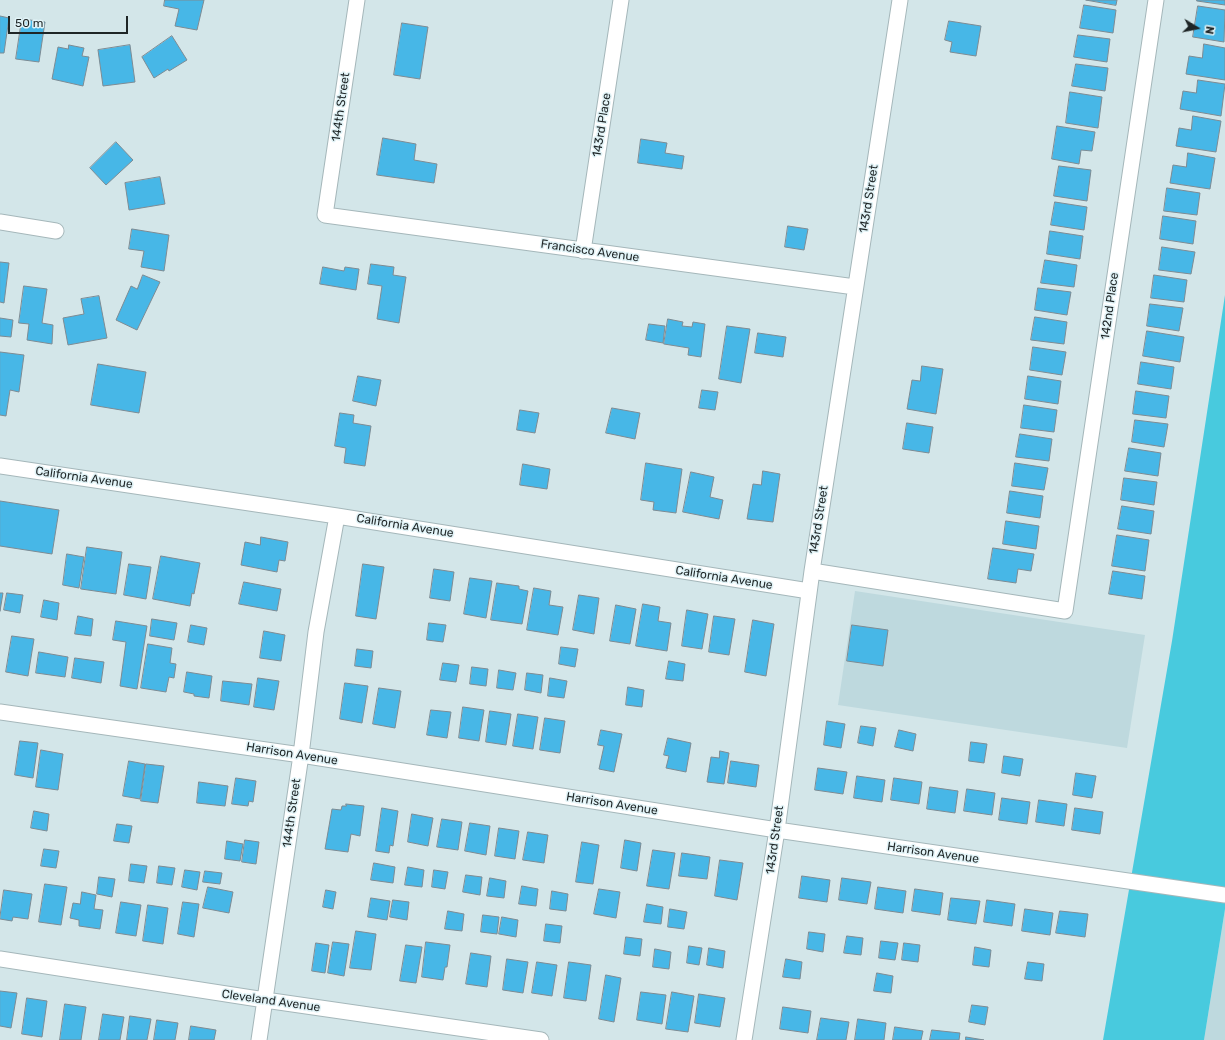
<!DOCTYPE html>
<style>
body{margin:0}
#map{position:relative;width:1225px;height:1040px;overflow:hidden;background:#d3e6e9;font-family:Rubik,sans-serif}
canvas{display:block}
.north{position:absolute;left:1177px;top:8px;width:40px;height:40px;-webkit-text-stroke:3px #e1f3f7;paint-order:stroke;rotate:100deg;font-size:11px;font-weight:700;line-height:16px;text-align:center;color:#1e2526}
.north::after{content:'';display:block;margin:auto;width:14px;height:18px;background:#1e2526;clip-path:polygon(50% 0,100% 100%,50% 72%,0 100%)}
.scale{position:absolute;left:8px;top:16px;width:120px;height:18px;box-sizing:border-box;border:2px solid #1e2526;border-top:0;padding-left:5px;font-size:12px;line-height:14px;white-space:nowrap;color:#1e2526;-webkit-text-stroke:3px #e1f3f7;paint-order:stroke}
</style>
<div id="map">
<canvas width="1225" height="1040"></canvas>
<div class="north">N</div>
<div class="scale">50 m</div>
</div>
<script>
const ctx = document.querySelector('canvas').getContext('2d');
ctx.lineJoin = 'round';
function fillPath(path, color) {
  ctx.fillStyle = color;
  ctx.fill(path, 'evenodd');
}
function strokePath(path, color, width, dash) {
  ctx.strokeStyle = color;
  ctx.lineWidth = width;
  ctx.lineCap = dash ? 'butt' : 'round';
  ctx.setLineDash(dash || []);
  ctx.stroke(path);
}
function write(font, color, halo, rows, align = 'center') {
  ctx.font = font + ' Rubik,sans-serif';
  ctx.lineWidth = 3;
  ctx.setLineDash([]);
  ctx.textBaseline = 'middle';
  ctx.strokeStyle = halo;
  ctx.fillStyle = color;
  for (const [text, x, y, turn = 0] of rows) {
    ctx.save();
    ctx.translate(x, y);
    ctx.rotate((+turn || 0) * Math.PI / 180);
    ctx.textAlign = isNaN(turn) ? turn : align;
    if (halo) ctx.strokeText(text, 0, 0);
    ctx.fillText(text, 0, 0);
    ctx.restore();
  }
}
const built = new Path2D(`
 M855,591l290,44 -18,113 -289,-43z
 M1225,909v131h-21z`);
const green = new Path2D(`
 M1225,295v614l-21,131h-101l69,-399z`);
const building = new Path2D(`
 M165,0h39l-7,30 -22,-4 4,-17 -15,-3z
 M1086,0h31l-1,5z
 M1197,0h28v5l-28,-4z
 M1084,5l32,5 -3,23 -33,-5z
 M1198,6l27,4 -1,32 -31,-5z
 M0,16l9,2 -5,35h-4z
 M22,19l23,3 -6,40 -23,-3z
 M949,21l32,5 -5,30 -26,-4 2,-10 -7,-2z
 M402,23l26,4 -8,52 -26,-4z
 M1078,35l32,4 -3,23 -33,-5z
 M172,36l15,24 -18,11 -1,-2 -14,9 -12,-21z
 M1204,44l21,4v32l-39,-6 3,-18 13,2z
 M69,45l15,3 -2,8 7,1 -6,29 -31,-7 6,-32 10,2z
 M130,45l5,37 -32,4 -5,-36z
 M1076,64l32,4 -3,23 -33,-5z
 M1198,80l27,4 -4,32 -41,-7 3,-18 13,2z
 M1070,92l32,5 -4,31 -32,-5z
 M1193,116l28,5 -5,31 -40,-6 3,-18 12,2z
 M1057,126l38,6 -3,19 -11,-1 -2,14 -27,-5z
 M383,138l33,6 -2,16 23,4 -3,19 -57,-8z
 M641,139l26,4 -2,10 19,3 -2,13 -44,-6z
 M116,142l17,18 -27,25 -16,-17z
 M1188,153l27,5 -5,31 -40,-6 3,-18 13,2z
 M1059,166l32,4 -4,31 -33,-5z
 M160,177l5,27 -36,6 -4,-27z
 M1167,188l33,5 -3,22 -33,-4z
 M1055,202l32,5 -3,23 -33,-5z
 M1163,216l33,5 -3,23 -33,-5z
 M788,226l20,3 -4,21 -19,-3z
 M132,229l37,6 -5,36 -23,-4 3,-16 -15,-2z
 M1050,231l33,5 -3,23 -33,-5z
 M1162,247l33,5 -4,22 -32,-4z
 M1045,260l32,5 -3,22 -33,-4z
 M0,262l9,1 -5,40 -4,-1z
 M371,264l23,3 -1,8 13,2 -7,46 -22,-4 5,-33 -14,-2z
 M323,267l21,4 1,-4 14,2 -3,21 -36,-6z
 M143,275l17,7 -23,48 -21,-10 15,-34 6,3z
 M1154,275l33,5 -3,22 -33,-4z
 M24,286l23,3 -5,34 11,2 -1,19 -25,-4 2,-16 -10,-1z
 M1038,288l33,4 -4,23 -32,-5z
 M99,296l8,42 -39,7 -5,-27 21,-4 -3,-15z
 M1150,304l33,4 -4,23 -32,-5z
 M1035,317l32,5 -3,22 -33,-4z
 M0,318l13,2 -2,17 -11,-1z
 M668,319l15,3 -1,4 10,1 1,-5 12,2 -4,33 -13,-2 1,-7 -25,-4z
 M649,324l16,2 -2,17 -17,-3z
 M727,326l23,3 -9,54 -22,-4z
 M1147,331l37,6 -4,25 -37,-6z
 M758,333l28,4 -3,20 -28,-4z
 M1033,347l33,5 -4,23 -32,-5z
 M0,352l24,3 -5,37 -9,-2 -4,26 -6,-1z
 M1141,362l33,5 -3,22 -33,-5z
 M98,364l48,8 -7,41 -48,-8z
 M922,366l21,3 -7,45 -29,-5 5,-29 8,1z
 M358,376l23,4 -5,26 -23,-5z
 M1028,376l33,5 -3,23 -33,-5z
 M702,390l16,2 -3,18 -16,-2z
 M1136,391l33,5 -3,22 -33,-4z
 M1024,405l33,5 -3,22 -33,-4z
 M612,408l28,5 -5,26 -29,-6z
 M520,410l19,3 -4,20 -18,-3z
 M340,413l14,2 -1,8 18,3 -6,40 -21,-3 2,-15 -11,-2z
 M1135,420l33,4 -4,23 -32,-5z
 M907,423l26,4 -4,26 -26,-4z
 M1020,434l32,5 -3,22 -33,-4z
 M1129,448l32,5 -3,23 -33,-5z
 M646,463l36,6 -6,44 -23,-3 1,-8 -13,-2z
 M1015,463l33,5 -4,22 -32,-4z
 M523,464l27,5 -3,20 -27,-4z
 M763,471l17,3 -7,48 -26,-3 6,-35 8,1z
 M691,472l23,5 -4,20 13,3 -4,19 -36,-7z
 M1124,478l33,4 -3,23 -33,-5z
 M1010,491l33,5 -3,22 -33,-5z
 M0,501l59,9 -7,44 -52,-8z
 M1122,506l32,5 -3,23 -33,-5z
 M1006,521l33,5 -3,23 -33,-5z
 M1117,535l32,5 -4,31 -33,-5z
 M261,537l27,5 -3,19 -6,-1 -2,12 -36,-7 4,-23 15,3z
 M87,547l35,5 -6,42 -35,-5z
 M993,548l41,6 -3,17 -13,-2 -2,14 -28,-4z
 M67,554l17,3 -5,31 -16,-3z
 M161,556l39,7 -6,31 -2,-1 -2,13 -37,-7z
 M129,564l22,3 -5,32 -22,-4z
 M363,564l21,3 -8,52 -20,-3z
 M434,569l20,3 -4,29 -20,-3z
 M1113,571l32,5 -3,23 -33,-5z
 M470,578l22,3 -6,37 -22,-4z
 M244,582l37,7 -4,22 -38,-7z
 M497,583l22,3v3l9,2 -6,33 -31,-4z
 M534,588l17,3 -2,14 14,2 -5,28 -31,-5z
 M0,593h3l-3,18z
 M7,593l16,2 -3,18 -16,-3z
 M579,595l20,3 -5,36 -21,-4z
 M44,600l15,3 -2,17 -16,-3z
 M643,604l17,3 -2,14 13,2 -4,28 -31,-5z
 M616,605l20,4 -6,35 -20,-3z
 M687,610l21,4 -6,35 -20,-3z
 M78,616l15,3 -2,17 -16,-2z
 M714,616l21,3 -6,36 -20,-3z
 M152,619l25,4 -3,17 -24,-4z
 M753,620l21,4 -8,52 -21,-4z
 M116,621l31,5 -10,63 -17,-3 6,-44 -13,-2z
 M429,623l17,2 -3,17 -16,-2z
 M191,625l16,3 -3,17 -16,-3z
 M852,625l36,5 -5,36 -36,-5z
 M264,631l21,4 -4,26 -21,-3z
 M12,636l22,3 -6,37 -22,-4z
 M148,644l24,4 -2,15 6,1 -2,14 -5,-1 -3,15 -25,-4z
 M561,647l17,2 -3,18 -16,-3z
 M357,649l16,2 -2,17 -16,-2z
 M39,652l29,5 -3,20 -29,-4z
 M75,658l29,4 -3,21 -29,-5z
 M669,661l16,3 -2,17 -17,-2z
 M443,663l16,2 -3,17 -16,-2z
 M472,667l16,2 -2,17 -16,-2z
 M499,670l17,3 -3,17 -16,-2z
 M187,672l25,4 -3,22 -15,-2v-2l-10,-2z
 M527,673l16,2 -2,18 -16,-3z
 M258,678l21,3 -5,29 -20,-3z
 M550,678l17,3 -3,17 -16,-2z
 M223,681l29,3 -3,21 -28,-4z
 M345,683l23,3 -6,37 -22,-4z
 M628,687l16,3 -2,17 -16,-2z
 M379,688l22,3 -6,37 -22,-4z
 M463,707l21,3 -5,31 -20,-3z
 M431,710l20,2 -4,26 -20,-3z
 M490,711l21,3 -5,31 -20,-3z
 M518,714l20,3 -5,32 -20,-3z
 M545,718l20,3 -5,32 -20,-3z
 M827,721l18,3 -4,24 -17,-3z
 M861,726l15,2 -3,18 -15,-3z
 M601,730l21,4 -8,38 -15,-3 5,-23 -6,-1z
 M899,730l17,4 -3,17 -18,-4z
 M668,738l23,5 -5,29 -20,-4 3,-12 -5,-1z
 M20,741l18,2 -5,35 -18,-3z
 M971,742l16,2 -3,19 -15,-2z
 M41,750l22,4 -5,36 -22,-3z
 M720,751l9,2 -5,31 -17,-2 4,-25 8,1z
 M1004,756l19,3 -3,17 -18,-3z
 M129,761l16,3 -5,35 -17,-3z
 M731,761l28,4 -3,22 -28,-4z
 M146,764l18,2 -6,37 -17,-2z
 M818,768l29,4 -4,22 -28,-4z
 M1076,773l20,3 -4,22 -19,-3z
 M857,776l28,4 -3,22 -28,-4z
 M236,778l20,3 -3,21 -4,-1 -1,5 -16,-2z
 M894,778l28,4 -3,22 -28,-4z
 M199,782l29,4 -3,20 -28,-3z
 M930,787l28,4 -3,22 -28,-4z
 M967,789l28,4 -3,22 -28,-4z
 M1002,798l28,4 -3,22 -28,-4z
 M1039,800l28,4 -3,22 -28,-4z
 M346,804l18,2 -4,30 -9,-2 -3,18 -23,-3 7,-40 9,1 1,-4h4z
 M382,808l16,3 -5,35 -3,-1 -1,8 -13,-2z
 M1075,808l28,4 -3,22 -28,-4z
 M34,811l15,3 -2,17 -16,-3z
 M412,814l21,4 -5,28 -20,-4z
 M442,819l20,3 -4,28 -21,-3z
 M470,823l20,3 -4,29 -21,-4z
 M117,824l15,2 -3,17 -15,-2z
 M499,828l20,3 -4,28 -20,-3z
 M528,832l20,3 -4,28 -21,-3z
 M245,840l14,2 -3,22 -14,-2z
 M625,840l16,3 -4,28 -16,-3z
 M227,841l16,3 -3,17 -15,-2z
 M582,842l17,3 -6,39 -17,-2z
 M44,849l15,2 -3,17 -15,-2z
 M653,850l22,3 -6,36 -22,-3z
 M682,853l28,4 -3,22 -28,-3z
 M720,860l23,3 -6,37 -22,-4z
 M374,863l21,4 -2,16 -22,-3z
 M131,864l16,2 -3,17 -15,-2z
 M159,866l16,2 -3,17 -15,-2z
 M408,867l16,3 -2,17 -17,-2z
 M185,870l15,2 -3,18 -15,-3z
 M434,870l14,2 -3,17 -13,-2z
 M205,871l17,2 -2,11 -17,-2z
 M466,875l16,2 -2,18 -17,-3z
 M802,876l28,4 -3,22 -28,-4z
 M99,877l16,2 -3,18 -15,-3z
 M490,878l16,3 -2,17 -17,-2z
 M842,878l29,4 -4,22 -28,-4z
 M45,884l22,3 -6,38 -22,-3z
 M522,886l16,3 -2,17 -17,-2z
 M208,887l25,5 -4,21 -26,-5z
 M878,887l28,4 -3,22 -28,-4z
 M599,889l21,3 -4,26 -22,-4z
 M915,889l28,4 -3,22 -28,-4z
 M4,890l28,4 -4,25 -15,-2 -1,4 -12,-2z
 M326,890l10,2 -3,17 -10,-2z
 M552,891l16,3 -2,17 -16,-2z
 M82,892l14,3 -2,14 9,1 -3,19 -21,-3v-6l-9,-2 3,-15 7,1z
 M371,898l19,3 -3,19 -19,-3z
 M951,898l29,3 -4,23 -28,-4z
 M393,900l16,2 -2,18 -17,-3z
 M987,900l28,4 -3,22 -28,-4z
 M121,902l20,3 -5,31 -20,-3z
 M183,902l16,2 -5,33 -16,-3z
 M647,904l16,3 -2,17 -17,-2z
 M148,905l20,3 -5,36 -20,-3z
 M670,909l17,3 -3,17 -16,-2z
 M1025,909l28,4 -3,22 -28,-4z
 M448,911l16,3 -2,17 -17,-2z
 M1060,911l28,3 -3,23 -29,-4z
 M483,915l16,2 -2,17 -16,-2z
 M502,917l16,3 -2,17 -17,-3z
 M546,924l16,2 -2,17 -16,-2z
 M356,931l20,3 -5,36 -21,-2z
 M809,932l16,2 -2,18 -16,-3z
 M847,936l16,2 -2,17 -17,-2z
 M626,937l16,2 -2,17 -16,-2z
 M881,941l17,2 -3,17 -16,-2z
 M333,942l16,2 -5,32 -16,-3z
 M426,942l24,3 -3,22h-2l-2,13 -21,-3z
 M316,943l13,2 -4,28 -13,-2z
 M904,943l16,2 -2,17 -16,-2z
 M406,945l16,2 -6,36 -16,-2z
 M689,946l13,2 -3,17 -12,-2z
 M975,947l16,3 -2,17 -16,-2z
 M709,948l16,3 -2,17 -16,-3z
 M655,949l16,3 -2,17 -16,-2z
 M471,953l20,3 -4,31 -21,-3z
 M507,959l21,3 -5,31 -20,-3z
 M786,959l16,3 -2,17 -17,-2z
 M537,962l20,3 -5,31 -20,-3z
 M569,962l22,3 -5,36 -22,-3z
 M1028,962l16,2 -2,17 -17,-2z
 M877,973l16,3 -2,17 -17,-2z
 M606,975l15,3 -7,44 -15,-3z
 M0,991l17,2 -6,35 -11,-2z
 M641,992l25,3 -4,29 -25,-4z
 M672,992l22,4 -6,36 -22,-3z
 M699,994l26,4 -5,29 -25,-4z
 M27,998l20,3 -5,36 -20,-3z
 M65,1004l21,3 -5,33h-21z
 M972,1005l16,2 -3,18 -16,-3z
 M783,1007l28,4 -3,22 -28,-4z
 M103,1014l21,3 -4,23h-21z
 M130,1016l21,3 -4,21h-20z
 M821,1018l28,4 -3,18h-29z
 M858,1019l28,4 -2,17h-29z
 M157,1020l21,3 -3,17h-21z
 M191,1026l25,4 -2,10h-25z
 M895,1027l28,4 -2,9h-28z
 M932,1030l28,3 -1,7h-29z
 M966,1037l18,3h-18z`);
const minor = new Path2D(`
 M357,0l-32,215 530,72
 M0,222l56,9
 M583,251l38,-251
 M0,466l337,50 472,75
 M812,571l253,40 91,-611
 M0,712l301,43 476,75 448,65
 M0,959l265,41 276,40
 M259,1040l42,-285 15,-123 21,-116
 M744,1040l33,-210 35,-259 88,-571`);
const streetNames = [
 ["144th Street",341,107,-82],
 ["143rd Place",602,125,-81],
 ["143rd Street",869,199,-81],
 ["Francisco Avenue",590,251,8],
 ["142nd Place",1110,306,-82],
 ["California Avenue",84,478,8],
 ["143rd Street",819,520,-81],
 ["California Avenue",405,526,9],
 ["California Avenue",724,578,9],
 ["Harrison Avenue",292,754,9],
 ["Harrison Avenue",612,804,9],
 ["144th Street",292,813,-82],
 ["143rd Street",775,840,-82],
 ["Harrison Avenue",933,853,8],
 ["Cleveland Avenue",271,1001,8]
];
fillPath(built, '#bed9de');
fillPath(green, '#48cade');
fillPath(building, '#47b7e7');
strokePath(building, '#7d8b93', 1);
strokePath(minor, '#a5b7ba', 17);
strokePath(minor, '#fff', 15);
write('12px', '#1e2526', '#e1f3f7', streetNames);
</script>
